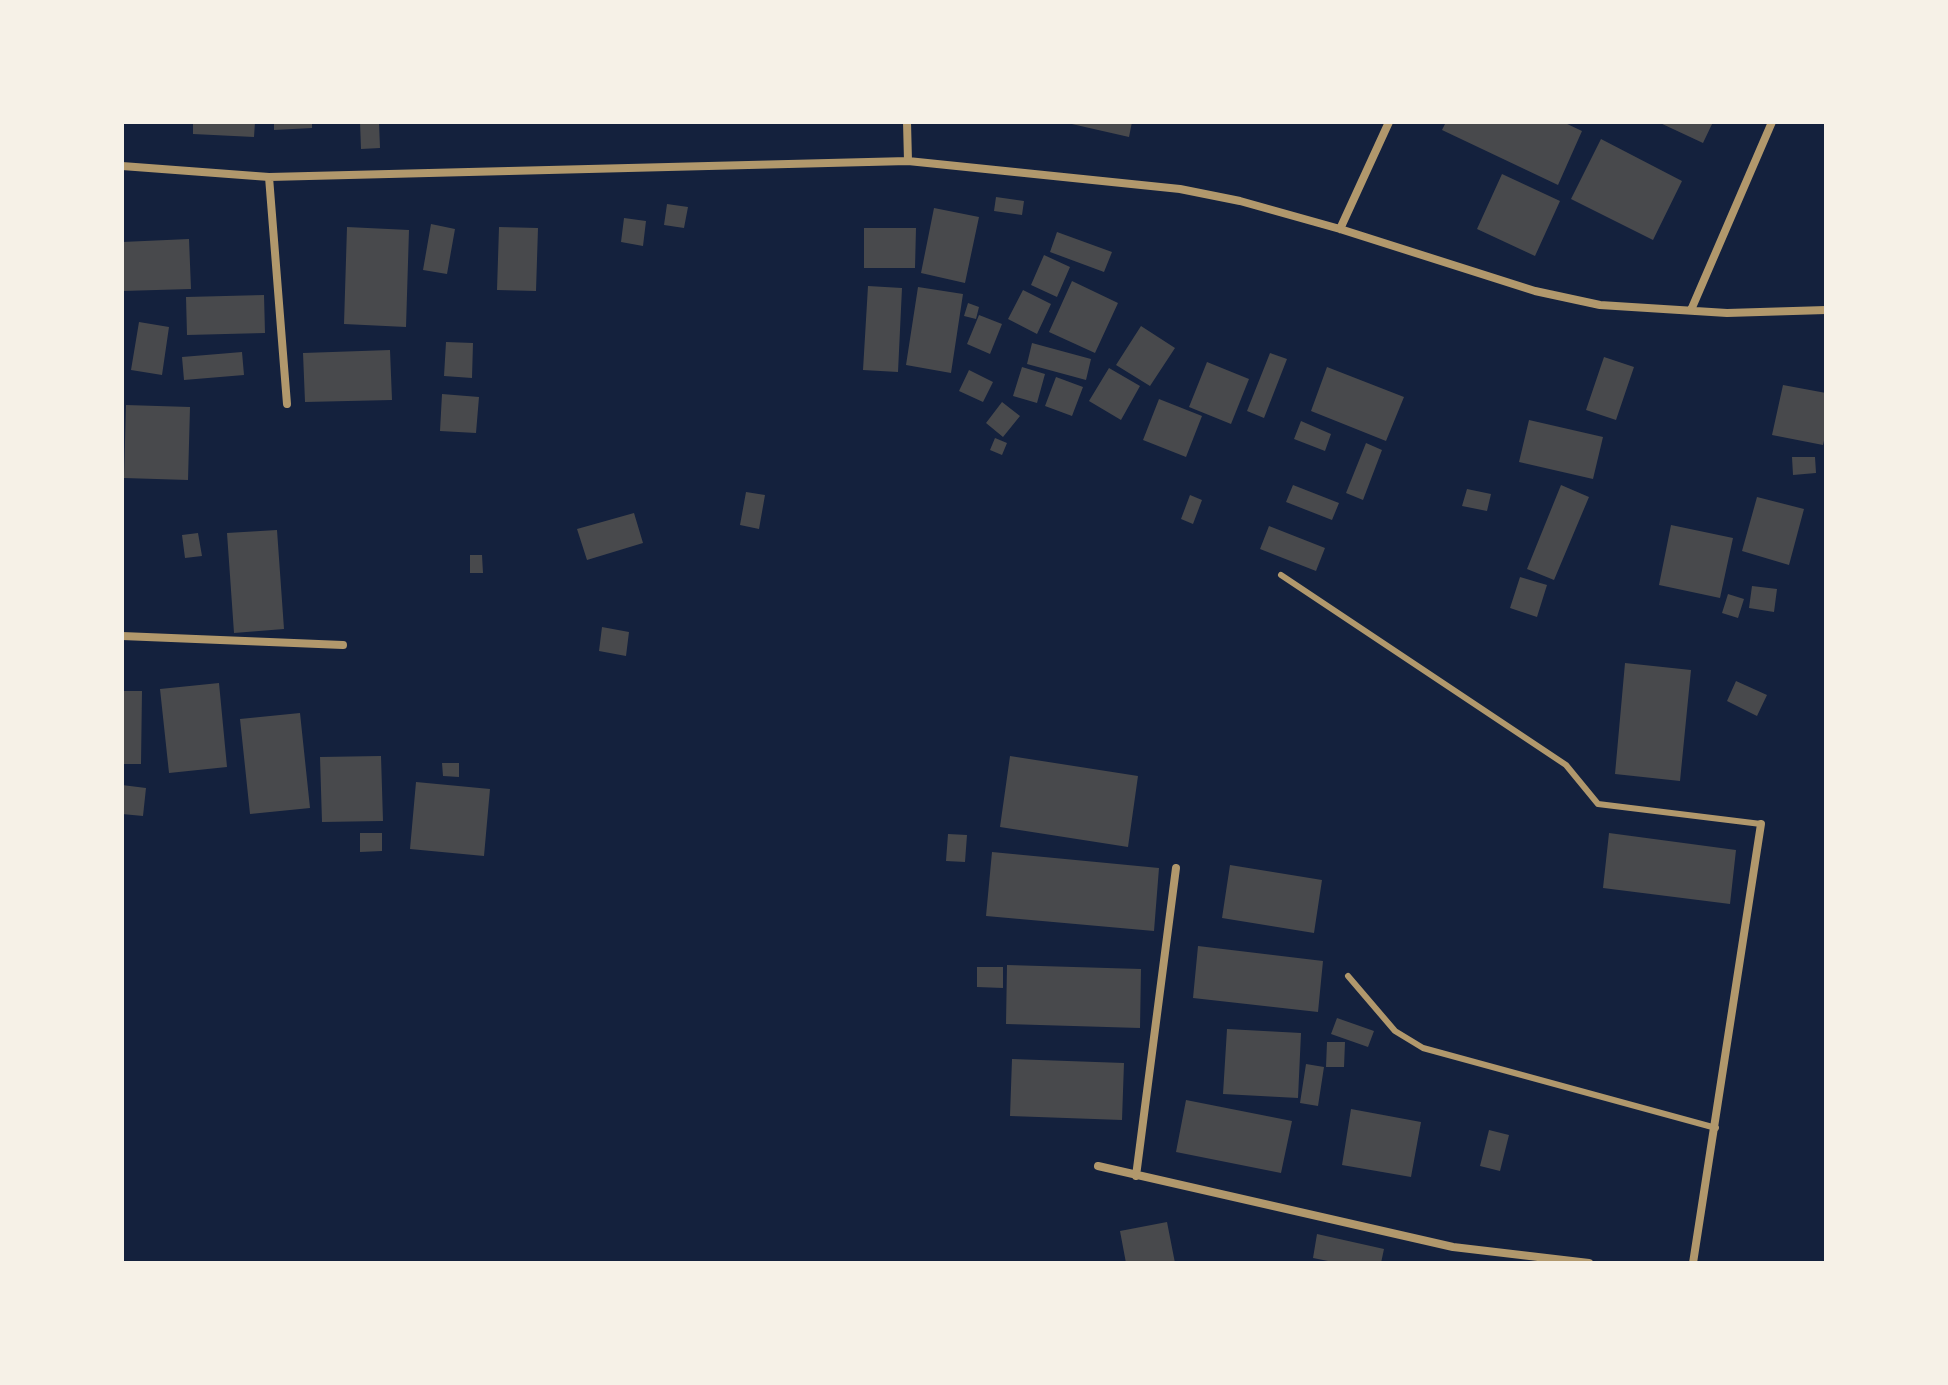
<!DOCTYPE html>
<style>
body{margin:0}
#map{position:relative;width:1948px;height:1385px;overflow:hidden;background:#14213d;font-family:Manrope,sans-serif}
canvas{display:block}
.frame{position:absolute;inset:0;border:124px solid #f6f1e7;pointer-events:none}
</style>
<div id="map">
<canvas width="1948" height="1385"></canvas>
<div class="frame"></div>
</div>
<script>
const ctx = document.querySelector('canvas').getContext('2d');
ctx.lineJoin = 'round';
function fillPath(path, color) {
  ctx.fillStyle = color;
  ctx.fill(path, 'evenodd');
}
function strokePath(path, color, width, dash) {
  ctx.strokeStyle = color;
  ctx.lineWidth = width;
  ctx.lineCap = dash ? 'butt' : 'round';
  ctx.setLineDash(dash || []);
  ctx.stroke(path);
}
const building = new Path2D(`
 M193,122h62l-1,15 -61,-3z
 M274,122h38v6l-38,2z
 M360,122h19l1,26 -19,1z
 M1063,122h69l-3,15z
 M1446,122h117l19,9 -24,54 -116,-55z
 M1658,122h55l-10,21z
 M1601,139l81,42 -29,59 -82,-41z
 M1502,174l58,27 -25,55 -58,-27z
 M996,197l28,4 -2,14 -28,-4z
 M667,204l21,3 -4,21 -20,-3z
 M934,208l45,9 -14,66 -44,-10z
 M624,218l22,3 -3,25 -22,-4z
 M431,224l24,5 -8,45 -24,-4z
 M347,227l62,3 -3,97 -62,-3z
 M499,227l39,1 -2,63 -39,-1z
 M864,228h52l-1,40h-51z
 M1057,232l55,20 -8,20 -54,-20z
 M189,239l2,50 -69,2v-49z
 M1044,255l26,12 -13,30 -26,-12z
 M1072,281l46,22 -23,50 -46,-21z
 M868,286l34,2 -4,84 -35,-2z
 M918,287l45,7 -12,79 -45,-8z
 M1023,290l28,14 -14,30 -29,-15z
 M264,295l1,38 -78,2 -1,-38z
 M968,303l11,4 -3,12 -12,-3z
 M979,315l23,9 -12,30 -23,-10z
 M139,322l30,5 -7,48 -31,-5z
 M1141,326l34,22 -25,38 -34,-21z
 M446,342l27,1 -1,35 -28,-2z
 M1032,343l59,16 -5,21 -59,-16z
 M390,350l2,50 -87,2 -2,-49z
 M242,352l2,23 -60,5 -2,-23z
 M1270,353l17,6 -23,59 -17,-7z
 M1604,357l30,10 -18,53 -30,-10z
 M1207,362l42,17 -18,45 -42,-17z
 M1022,367l23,7 -8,29 -24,-7z
 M1327,367l77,30 -18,44 -75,-30z
 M1109,368l31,18 -19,34 -32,-19z
 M969,370l24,12 -10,20 -24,-11z
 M1056,377l27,10 -11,29 -27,-10z
 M1783,385l43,8v39l-3,13 -51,-10z
 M442,394l37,3 -3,36 -36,-2z
 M1159,399l43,17 -16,41 -43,-17z
 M1002,402l18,14 -17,21 -17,-14z
 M126,405l64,2 -2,73 -64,-2z
 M1529,420l74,17 -10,42 -74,-17z
 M1301,421l30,13 -6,17 -31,-12z
 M995,438l12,5 -5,12 -12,-5z
 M1366,443l16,7 -19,50 -17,-7z
 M1792,457h23l1,16 -23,2z
 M1293,485l46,18 -7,17 -46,-18z
 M1561,485l28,12 -35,83 -27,-11z
 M1467,489l24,5 -4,17 -25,-5z
 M746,492l19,3 -6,34 -19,-4z
 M1190,495l12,5 -9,24 -12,-5z
 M1757,497l47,12 -15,56 -47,-14z
 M634,513l9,30 -56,17 -10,-31z
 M1671,525l62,13 -13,60 -61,-13z
 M1269,526l56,22 -9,23 -56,-22z
 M277,530l7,99 -50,4 -7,-100z
 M198,533l4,23 -17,2 -3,-23z
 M470,555h12l1,18h-13z
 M1520,577l27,8 -10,32 -27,-9z
 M1752,586l25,3 -3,23 -25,-4z
 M1728,594l16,5 -6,19 -16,-5z
 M602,627l27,5 -3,24 -27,-5z
 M1625,663l66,7 -11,111 -65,-7z
 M1736,681l31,14 -10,21 -30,-15z
 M219,683l8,84 -58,6 -9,-84z
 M122,691h20l-1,73h-19z
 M300,713l10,95 -60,6 -10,-95z
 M381,756l2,65 -61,1 -2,-65z
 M1010,756l128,20 -10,71 -128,-20z
 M442,763h17v14l-16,-1z
 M416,782l74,7 -6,67 -74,-7z
 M122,785l24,3 -3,28 -21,-2z
 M360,833h22v18l-22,1z
 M1609,833l127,17 -6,54 -127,-16z
 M948,834l19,1 -2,27 -19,-1z
 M992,852l167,16 -5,63 -168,-15z
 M1230,865l92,15 -8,53 -92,-15z
 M1198,946l125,15 -5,51 -125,-14z
 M1007,965l134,4 -1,59 -134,-4z
 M977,967h26v21l-26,-1z
 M1337,1018l37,13 -6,16 -37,-13z
 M1227,1029l74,4 -3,65 -75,-4z
 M1327,1042h18l-1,25h-18z
 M1012,1059l112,4 -2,57 -112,-4z
 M1306,1064l18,3 -6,39 -18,-3z
 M1186,1100l106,21 -11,52 -105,-21z
 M1351,1109l70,13 -10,55 -69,-12z
 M1489,1130l20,5 -9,36 -20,-5z
 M1167,1222l8,41h-49l-6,-32z
 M1317,1234l67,15 -3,14h-43l-25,-5z`);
const service = new Path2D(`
 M1281,575l285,190 32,39 163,20
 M1348,976l47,55 28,17 293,80`);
const minor = new Path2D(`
 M907,122l1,39
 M122,166l147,11 639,-16 272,28 60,12 100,28 195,62 65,14 127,8 99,-3
 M269,177l18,227
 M1340,229l49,-107
 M1691,310l81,-188
 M122,636l221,9
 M1098,1166l355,81 136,16
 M1136,1176l40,-308
 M1693,1263l68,-439`);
fillPath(building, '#48494c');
strokePath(service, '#b1986c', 6);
strokePath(minor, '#b1986c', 8);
</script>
